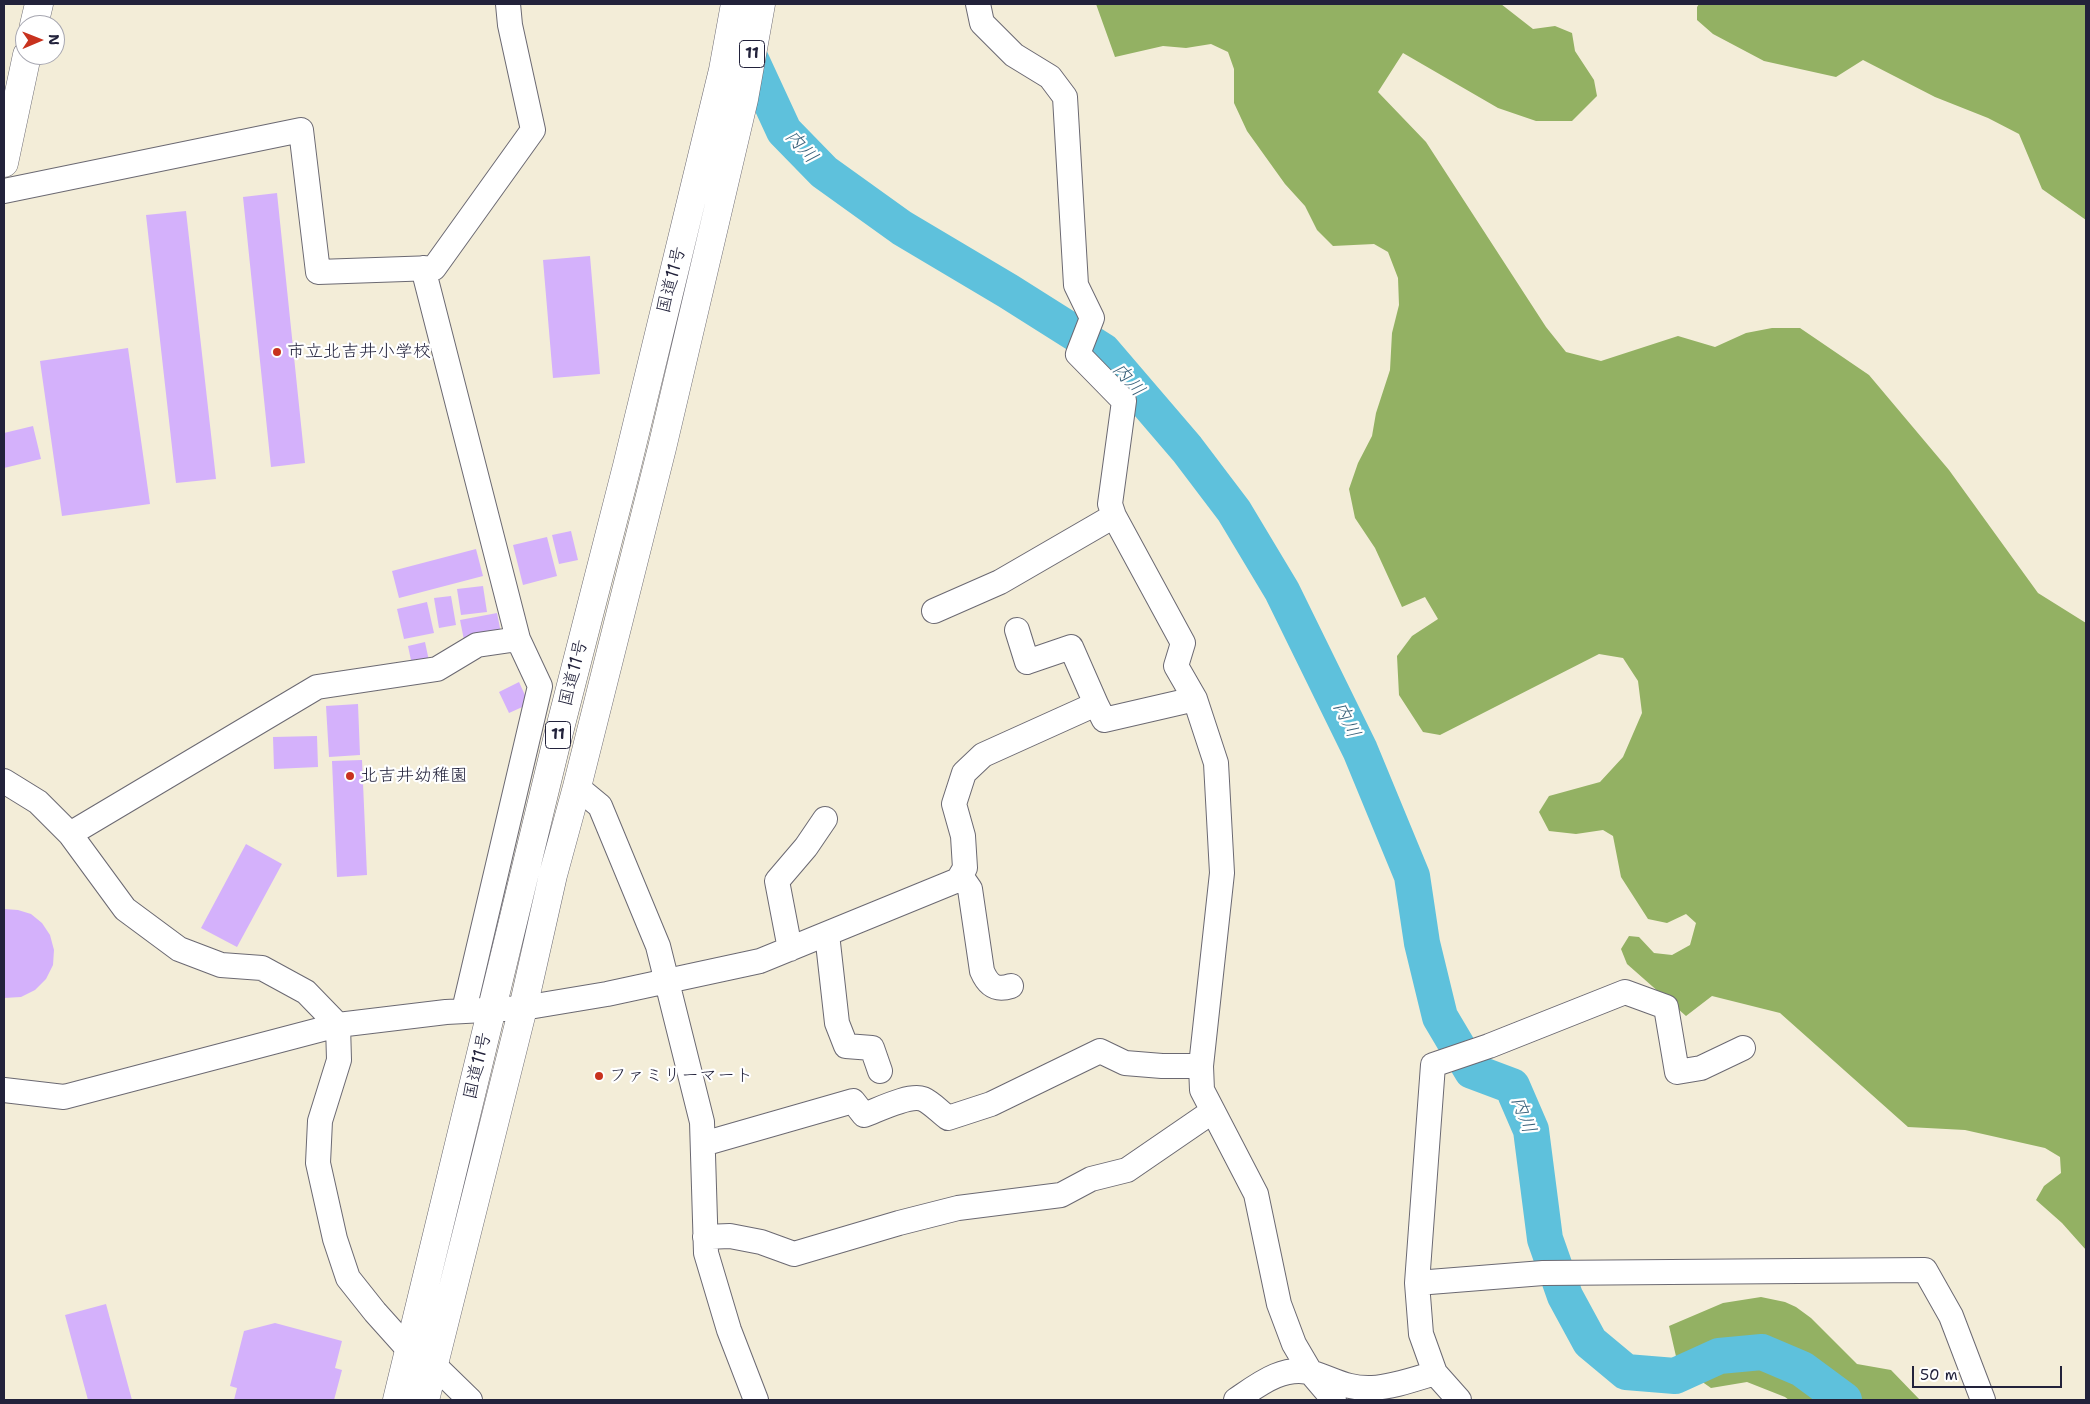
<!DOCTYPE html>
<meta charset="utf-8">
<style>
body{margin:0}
#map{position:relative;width:2090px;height:1404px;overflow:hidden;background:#f3edd8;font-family:"Shantell Sans",sans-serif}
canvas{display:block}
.frame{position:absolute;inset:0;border:5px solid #22223b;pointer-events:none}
.north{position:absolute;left:15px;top:15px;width:50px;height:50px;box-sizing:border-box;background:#fff;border:1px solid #a7a7b1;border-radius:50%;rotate:89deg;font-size:14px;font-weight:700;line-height:20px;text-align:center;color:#22223b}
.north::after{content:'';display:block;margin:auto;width:18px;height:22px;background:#c8321e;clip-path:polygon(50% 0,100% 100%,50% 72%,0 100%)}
.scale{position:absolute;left:1912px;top:1366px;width:150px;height:22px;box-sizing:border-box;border:2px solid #22223b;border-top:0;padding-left:6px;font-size:15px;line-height:18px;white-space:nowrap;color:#22223b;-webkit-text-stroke:4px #fff;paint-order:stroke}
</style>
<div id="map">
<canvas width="2090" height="1404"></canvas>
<div class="frame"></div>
<div class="north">N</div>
<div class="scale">50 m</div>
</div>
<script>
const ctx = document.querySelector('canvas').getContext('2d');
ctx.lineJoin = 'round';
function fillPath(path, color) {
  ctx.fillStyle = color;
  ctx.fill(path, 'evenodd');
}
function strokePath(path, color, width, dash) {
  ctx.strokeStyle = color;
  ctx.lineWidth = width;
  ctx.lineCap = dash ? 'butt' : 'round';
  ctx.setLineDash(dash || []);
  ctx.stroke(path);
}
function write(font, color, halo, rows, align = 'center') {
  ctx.font = font + ' "Shantell Sans","Klee One",sans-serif';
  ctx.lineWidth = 4.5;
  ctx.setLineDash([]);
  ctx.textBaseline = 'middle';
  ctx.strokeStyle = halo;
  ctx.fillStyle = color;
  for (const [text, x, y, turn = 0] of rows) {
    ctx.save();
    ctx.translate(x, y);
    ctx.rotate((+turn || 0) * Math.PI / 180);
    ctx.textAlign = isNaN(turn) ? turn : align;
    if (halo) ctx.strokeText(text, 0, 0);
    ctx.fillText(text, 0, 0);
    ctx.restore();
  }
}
const forest = new Path2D(`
 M1096,4h405l32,25 22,-3 17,7 3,18 19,29 3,16 -25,25h-36l-38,-13 -95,-55 -25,39 48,50 120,185 20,25 35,9 77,-25 37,11 31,-14 26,-5h28l69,47 80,95 89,123 48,30v627l-24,-27 -26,-23 8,-14 17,-13 -1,-16 -15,-9 -80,-18 -57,-3 -128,-114 -68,-17 -26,20 -59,-52 -6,-15 8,-13 10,1 15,16 18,2 18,-10 6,-22 -10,-9 -19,9 -19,-4 -27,-42 -8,-41 -10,-6 -27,4 -27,-3 -10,-19 10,-16 51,-14 23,-25 19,-44 -4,-32 -15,-23 -24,-4 -159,81 -17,-3 -24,-37 -2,-39 15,-20 26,-17 -13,-22 -23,10 -27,-59 -20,-30 -6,-29 9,-26 14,-27 4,-23 14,-43 2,-37 7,-28 -1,-27 -10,-26 -14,-8 -41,2 -16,-16 -12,-24 -20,-22 -38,-53 -13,-28v-34l-6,-17 -17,-8 -25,4 -23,-2 -48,11z
 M1699,4h387v216l-44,-31 -23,-55 -31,-16 -53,-21 -72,-37 -27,17 -72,-16 -51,-27 -16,-14v-13z
 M1761,1297l24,5 11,5 15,11 46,46 34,6 29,30h-131l-4,-3 -38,-15 -36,6 -33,-23 -9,-39 54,-23z`);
const river = new Path2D(`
 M741,38l43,93 40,41 78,56 106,63 95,60 84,98 47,62 48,80 78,159 52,126 10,67 18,74 32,54 40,15 19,44 14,109 20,57 25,46 36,30 49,4 44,-20 43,-4 40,17 42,31`);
const building = new Path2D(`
 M277,193l28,270 -34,4 -28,-270z
 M186,211l30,268 -40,4 -30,-268z
 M590,256l10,118 -47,4 -10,-118z
 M128,348l22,156 -88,12 -22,-155z
 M33,426l8,33 -37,9v-35z
 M571,531l7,29 -19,4 -7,-29z
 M547,537l10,39 -34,9 -10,-40z
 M476,549l7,27 -84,22 -7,-27z
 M483,586l4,26 -26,3 -4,-26z
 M451,596l5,29 -17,3 -5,-30z
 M427,602l7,31 -30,6 -7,-30z
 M497,613l4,20 -37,7 -4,-20z
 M425,642l4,19 -17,4 -4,-19z
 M519,682l10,22 -20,9 -10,-21z
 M358,704l2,51 -31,2 -3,-51z
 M317,736l1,31 -44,2 -1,-32z
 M362,760l5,115 -30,2 -5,-116z
 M246,844l36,20 -45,83 -36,-19z
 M4,909l14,1 13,4 11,9 8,12 4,15 -1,15 -7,14 -11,11 -14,7 -17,1z
 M106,1304l26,96h-44l-23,-85z
 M275,1323l67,18 -7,27 7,2 -8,30h-100l3,-12 -7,-2 14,-55z`);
const street = new Path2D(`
 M978,4l4,19 32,32 36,22 15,20 11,188 16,33 -14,36 46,47 -14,103 4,12 69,127 -7,23 19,33 21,64 6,110 -21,193 1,24 54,104 23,110 15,40 17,29 23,27
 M4,191l297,-61 17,142 116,-4 99,-138 -23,-105 -2,-21
 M423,268l95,371 22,47 -76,324
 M934,611l66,-29 114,-66
 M1017,630l10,32 44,-15 25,57
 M4,781l34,21 32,32 55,75 54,40 42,16 41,3 44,24 32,33 1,35 -19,61 -2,42 17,76 13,39 27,34 35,39
 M577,787l23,19 58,140 44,176 4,131 23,77 27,70
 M70,834l247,-147 120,-18 40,-24 41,-6
 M961,876l9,13 12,82c6,14 13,20 29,15
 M827,934l10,89 9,23 26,2 8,23
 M790,949l-13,-68 29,-34 19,-28
 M4,1090l60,7 274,-72 108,-13 77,-4 84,-14 153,-33 198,-81 7,-12 -2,-32 -9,-32 10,-31 19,-18 113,-51 8,16 91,-21
 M703,1144l150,-43 11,14c14,-5 45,-21 59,-16 9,4 17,13 25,19l43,-14 109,-53 25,12 37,3h39
 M705,1237l25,-1 31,6 33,12 105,-31 59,-15 103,-13 30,-16 36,-9 86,-59
 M1417,1283l126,-10 382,-3 26,46 32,84
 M433,1364l37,36
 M1236,1400c22,-15 48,-36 77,-27 22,7 34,16 59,15 21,-1 43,-9 63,-15
 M1459,1400l-24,-27 -14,-39 -4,-51 16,-218 56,-19 136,-54 41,15 11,65 24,-4 42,-20`);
const secondary = new Path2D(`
 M34,25l5,-21
 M4,163l23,-108`);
const highway = new Path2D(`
 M397,1400l160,-660 70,-274 96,-396 12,-66
 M425,1400l98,-392 30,-133 24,-88 85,-339 82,-349 17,-95`);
const markers = [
 [277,352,5,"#c8321e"],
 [350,776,5,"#c8321e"],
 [599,1076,5,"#c8321e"]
];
const shields = [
 [752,54,25],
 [558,735,25]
];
const shieldNames = [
 ["11",752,54],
 ["11",558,735]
];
const streetNames = [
 ["国道11号",672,280,-76],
 ["国道11号",574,673,-76],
 ["国道11号",478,1066,-77]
];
const poiNames = [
 ["市立北吉井小学校",287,352],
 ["北吉井幼稚園",360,776],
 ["ファミリーマート",609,1076]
];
const waterNames = [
 ["内川",801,147,48],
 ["内川",1128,380,49],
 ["内川",1346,720,64],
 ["内川",1523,1115,70]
];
fillPath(forest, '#93b163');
strokePath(river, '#5ec1dc', 36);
fillPath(building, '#d4b1fb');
strokePath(street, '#6b6972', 26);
strokePath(secondary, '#6b6972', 29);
strokePath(highway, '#6b6972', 29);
strokePath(street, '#fff', 24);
strokePath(secondary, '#fff', 28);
strokePath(highway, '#fff', 28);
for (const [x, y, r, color] of markers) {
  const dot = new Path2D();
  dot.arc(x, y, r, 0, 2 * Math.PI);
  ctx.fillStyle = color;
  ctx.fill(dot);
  strokePath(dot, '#fff', 2);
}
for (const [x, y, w] of shields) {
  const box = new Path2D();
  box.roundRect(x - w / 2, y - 13.5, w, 27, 4);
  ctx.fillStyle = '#fff';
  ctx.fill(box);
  strokePath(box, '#22223b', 1);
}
write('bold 16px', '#22223b', null, shieldNames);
write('18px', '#22223b', '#fff', streetNames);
write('18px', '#22223b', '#fff', poiNames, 'left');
write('italic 19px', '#3a627b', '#fff', waterNames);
</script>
